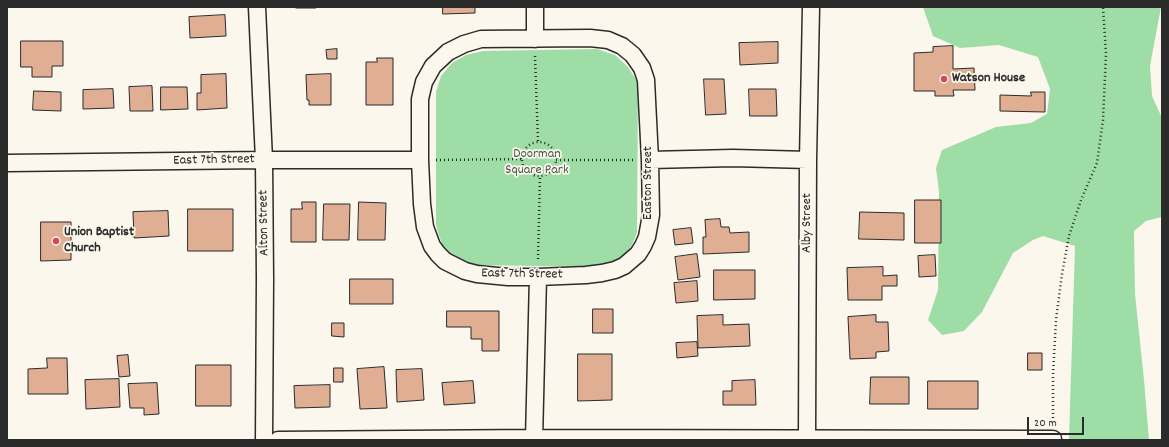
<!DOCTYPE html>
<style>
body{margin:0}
#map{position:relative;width:1169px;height:447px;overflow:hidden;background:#fbf7ec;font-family:Dekko,sans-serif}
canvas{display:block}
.frame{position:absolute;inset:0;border:8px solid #2b2b2b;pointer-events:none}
.scale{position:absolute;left:1027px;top:417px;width:57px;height:18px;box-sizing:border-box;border:2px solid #2b2b2b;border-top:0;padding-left:5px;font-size:12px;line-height:14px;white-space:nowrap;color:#2b2b2b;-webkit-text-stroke:3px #fbf7ec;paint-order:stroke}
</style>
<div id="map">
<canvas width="1169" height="447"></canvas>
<div class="frame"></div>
<div class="scale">20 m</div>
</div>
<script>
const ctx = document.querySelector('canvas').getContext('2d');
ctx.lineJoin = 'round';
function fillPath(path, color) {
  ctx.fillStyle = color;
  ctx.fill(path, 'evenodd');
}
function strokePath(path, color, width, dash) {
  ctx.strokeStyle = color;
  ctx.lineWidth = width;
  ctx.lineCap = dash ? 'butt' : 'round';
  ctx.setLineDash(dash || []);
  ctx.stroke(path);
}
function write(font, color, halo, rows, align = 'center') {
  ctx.font = font + ' Dekko,sans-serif';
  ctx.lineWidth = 3.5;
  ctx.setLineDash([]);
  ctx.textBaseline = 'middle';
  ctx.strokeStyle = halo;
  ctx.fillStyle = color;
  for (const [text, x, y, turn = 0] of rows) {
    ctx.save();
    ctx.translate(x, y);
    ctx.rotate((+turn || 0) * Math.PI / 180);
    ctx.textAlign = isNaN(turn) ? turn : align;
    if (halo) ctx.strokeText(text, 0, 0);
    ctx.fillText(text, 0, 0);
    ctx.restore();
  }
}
const green = new Path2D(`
 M923,7h238l-11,59 2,30 10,22v99l-16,4 -12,10 1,63 9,86 5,60h-80l6,-194 -32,-10 -10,4 -20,13 -31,59 -18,19 -22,4 -14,-15 10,-30 1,-98 -3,-24 6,-18 54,-23 35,-4 16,-9 3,-25 -12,-32 -39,-12 -39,3 -27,-12z
 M597,49l18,6 13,12 10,16 -1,149c-7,23 -16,29 -40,35l-125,-2c-24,-8 -30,-16 -36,-40v-133l5,-16 11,-13 14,-8 17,-4z`);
const building = new Path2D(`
 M296,7h20v1h-20z
 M443,7h32v6l-32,1z
 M225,15l1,21 -36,2 -1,-21z
 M21,41h42v25h-11v11h-20v-10h-11z
 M778,42v21l-38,2 -1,-22z
 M953,46v23l21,-1 1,22h-22l1,6h-19v-5h-21v-38l19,-1v-5z
 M337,49v10h-10l-1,-9z
 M377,58h16v47h-27v-43h11z
 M226,74l1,34 -30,2v-17h4v-18z
 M331,74v31h-22v-5h-2l-1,-25z
 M704,79h20l2,35 -20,1z
 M152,86l1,25h-23l-1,-24z
 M161,87h26l1,22 -27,1z
 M113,89l1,19 -31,1v-19z
 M749,89h27l1,27h-27z
 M34,91l27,1v19l-28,-1z
 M1031,92h14v20l-45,-1v-16l31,1z
 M915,200h26v43h-26z
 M302,202h14v40h-25v-33h11z
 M359,202l27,1 -1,37h-27z
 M324,204h26l-1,36h-26z
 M188,209h45v42h-45z
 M168,211l1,25 -35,2 -1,-26z
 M860,212l44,1v27l-45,-1z
 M720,219l1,8h8l1,6 19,-1v20l-46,2v-17h3l-1,-17z
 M41,222h30v38l-30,1z
 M691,228l2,15 -18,2 -2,-15z
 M697,254l3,23 -22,3 -3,-23z
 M935,255l1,21 -17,1 -1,-21z
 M883,267v9l14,-1v11h-15v14h-34l-1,-32z
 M714,270h41v29l-41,1z
 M350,279h43v25h-43z
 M697,281l1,20 -22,2 -2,-20z
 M593,309h20v24h-20z
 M447,311h52v40h-17v-12h-11v-12h-24z
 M723,315v10l26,-1 1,22 -52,2 -1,-32z
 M876,315v7h12l1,29 -13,1v6l-26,1 -2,-42z
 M332,323h12v14l-12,-1z
 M697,342l1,14 -21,2 -1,-15z
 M1028,353h14v17h-14z
 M578,354h34v46l-34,1z
 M128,355l2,21 -11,1 -2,-21z
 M47,358h20l1,36h-40v-25l19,-1z
 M196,365h35v41h-35z
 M384,367l3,41 -27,1 -3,-40z
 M334,368h9v14h-9z
 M422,369l2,31 -27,2 -1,-32z
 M871,377h38v27h-39z
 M119,379l1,28 -34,2 -1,-29z
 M755,380l1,25h-33v-14h9v-10z
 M473,381l2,22 -31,2 -2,-22z
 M928,381h50v28h-50z
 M157,383l2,31 -15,1v-7h-14l-2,-24z
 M330,385v22l-35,1 -1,-22z`);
const path = new Path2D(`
 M535,56l3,85
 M522 159a17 17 0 1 1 34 0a17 17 0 1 1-34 0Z
 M436,160l86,-1
 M556,160h78
 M538,259l2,-83
 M1053,422v-47l3,-55 6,-46 7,-38 12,-36 16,-37 6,-43 3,-66 -3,-47`);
const street = new Path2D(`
 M257,7l7,153 1,119 -1,161
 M590,38l18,2 14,6 11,9 9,13 4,12 4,80 1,55 -4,22 -4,9 -5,8 -14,12 -9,4 -13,3 -16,2 -48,2h-30l-31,-3 -12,-3 -20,-10 -7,-7 -6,-8 -7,-19 -3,-23 -2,-44v-61l4,-17 9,-16 15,-14 16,-8 17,-5z
 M535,39v-32
 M650,160l83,-2 75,2
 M7,163l257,-3h156
 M278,440l256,-2 519,1v1
 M534,440l4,-163
 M807,440l1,-280 3,-153`);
const markers = [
 [944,79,4,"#d1495b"],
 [56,241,4,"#d1495b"]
];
const poiNames = [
 ["Watson House",952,79],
 ["Union Baptist",64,233],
 ["Church",64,249]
];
const parkNames = [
 ["Doorman",537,155],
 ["Square Park",537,171]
];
const streetNames = [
 ["East 7th Street",214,161,-1],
 ["Easton Street",649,183,-90],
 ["Alton Street",265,223,-91],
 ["Alby Street",808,223,-90],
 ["East 7th Street",522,275,1]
];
fillPath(green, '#9edda6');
fillPath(building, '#e0ae93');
strokePath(building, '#2b2b2b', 1);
strokePath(street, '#2b2b2b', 19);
strokePath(path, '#2b2b2b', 2.5, [1, 3]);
strokePath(street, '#fbf7ec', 16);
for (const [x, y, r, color] of markers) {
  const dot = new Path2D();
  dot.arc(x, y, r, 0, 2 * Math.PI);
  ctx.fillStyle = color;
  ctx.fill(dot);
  strokePath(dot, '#fbf7ec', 1.5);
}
write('bold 14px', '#2b2b2b', '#fbf7ec', poiNames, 'left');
write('14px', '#48584a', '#fbf7ec', parkNames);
write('14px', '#2b2b2b', '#fbf7ec', streetNames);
</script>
